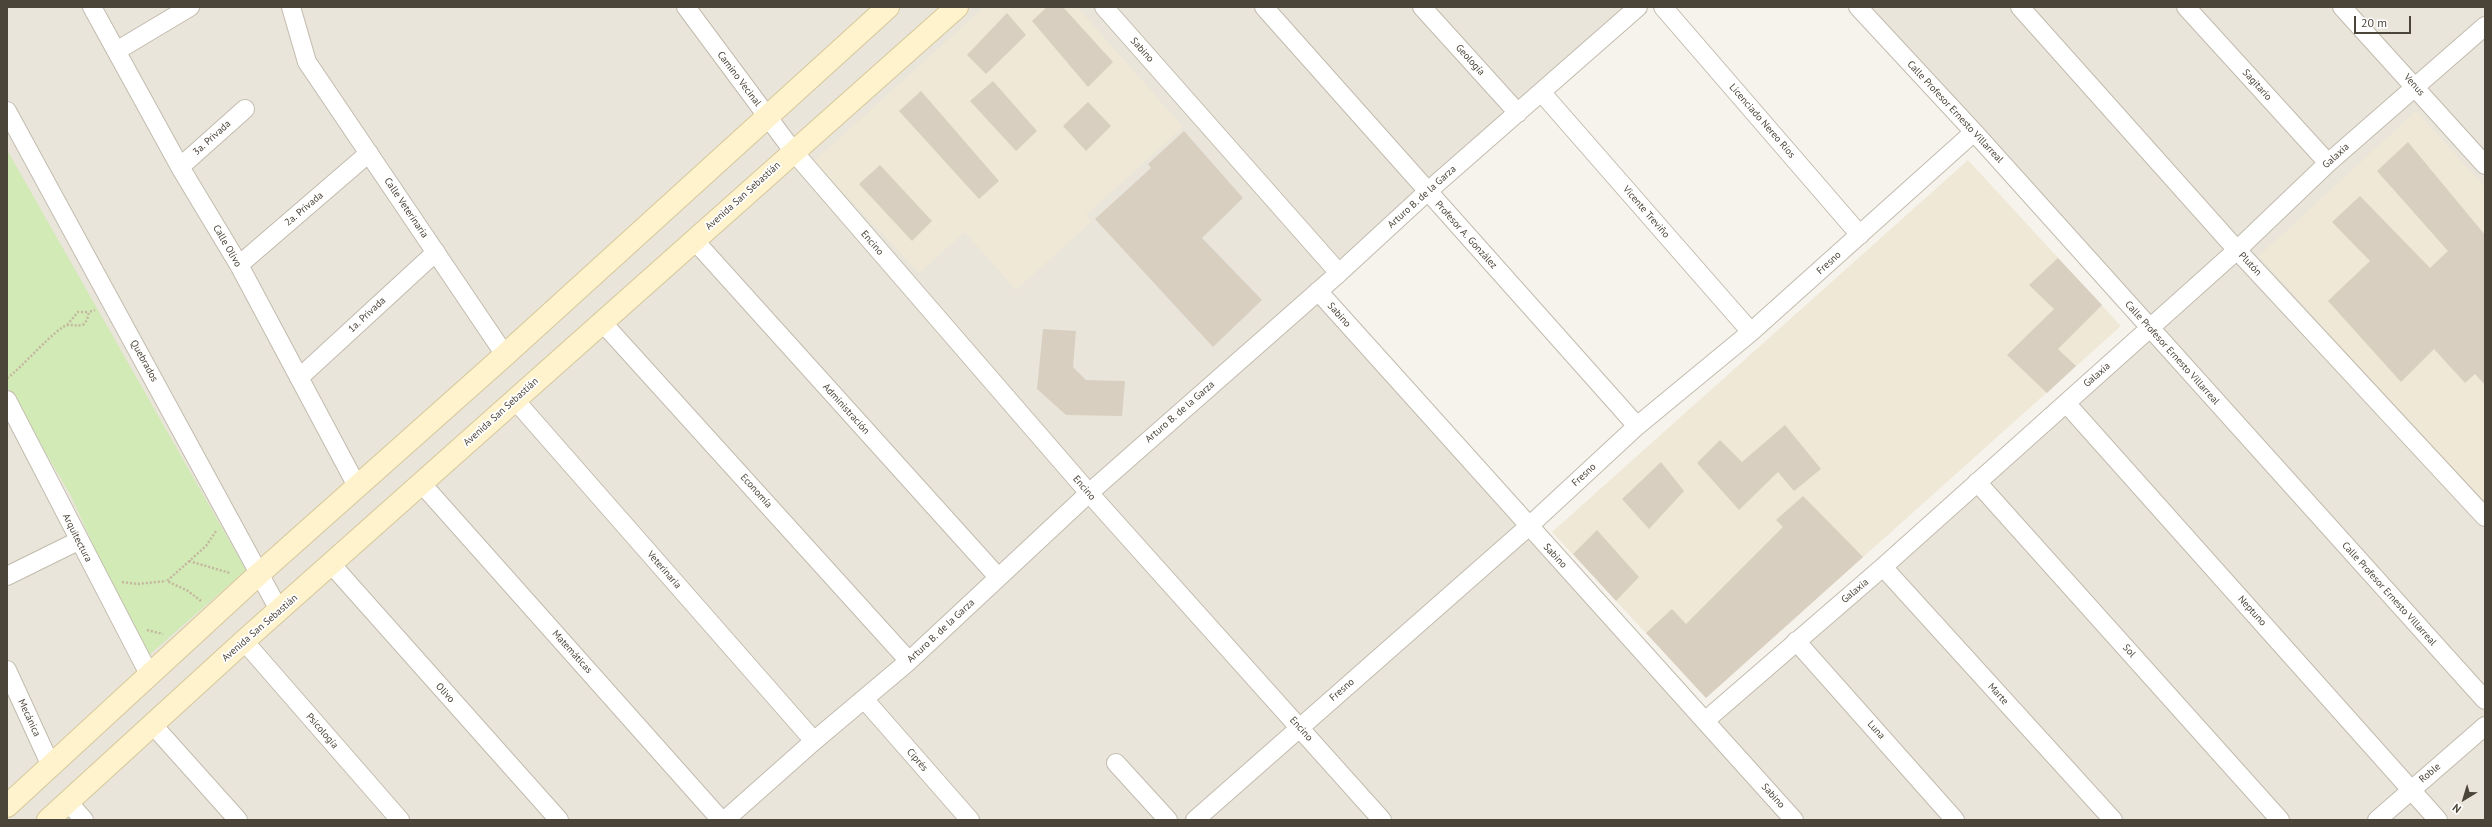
<!DOCTYPE html>
<meta charset="utf-8">
<style>
body{margin:0}
#map{position:relative;width:2492px;height:827px;overflow:hidden;background:#f6f3ec;font-family:"PT Sans",sans-serif}
canvas{display:block}
.frame{position:absolute;inset:0;border:8px solid #4b4439;pointer-events:none}
.north{position:absolute;left:2444px;top:779px;width:40px;height:40px;-webkit-text-stroke:3px #fff;paint-order:stroke;rotate:218deg;font-size:11px;font-weight:700;line-height:16px;text-align:center;color:#4b4439}
.north::after{content:'';display:block;margin:auto;width:14px;height:18px;background:#4b4439;clip-path:polygon(50% 0,100% 100%,50% 72%,0 100%)}
.scale{position:absolute;left:2354px;top:16px;width:57px;height:18px;box-sizing:border-box;border:2px solid #4b4439;border-top:0;padding-left:5px;font-size:12px;line-height:14px;white-space:nowrap;color:#4b4439;-webkit-text-stroke:3px #fff;paint-order:stroke}
</style>
<div id="map">
<canvas width="2492" height="827"></canvas>
<div class="frame"></div>
<div class="north">N</div>
<div class="scale">20 m</div>
</div>
<script>
const ctx = document.querySelector('canvas').getContext('2d');
ctx.lineJoin = 'round';
function fillPath(path, color) {
  ctx.fillStyle = color;
  ctx.fill(path, 'evenodd');
}
function strokePath(path, color, width, dash) {
  ctx.strokeStyle = color;
  ctx.lineWidth = width;
  ctx.lineCap = dash ? 'butt' : 'round';
  ctx.setLineDash(dash || []);
  ctx.stroke(path);
}
function write(font, color, halo, rows, align = 'center') {
  ctx.font = font + ' "PT Sans",sans-serif';
  ctx.lineWidth = 3.5;
  ctx.setLineDash([]);
  ctx.textBaseline = 'middle';
  ctx.strokeStyle = halo;
  ctx.fillStyle = color;
  for (const [text, x, y, turn = 0] of rows) {
    ctx.save();
    ctx.translate(x, y);
    ctx.rotate((+turn || 0) * Math.PI / 180);
    ctx.textAlign = isNaN(turn) ? turn : align;
    if (halo) ctx.strokeText(text, 0, 0);
    ctx.fillText(text, 0, 0);
    ctx.restore();
  }
}
const residential = new Path2D(`
 M7,7h1633l-325,291 387,433 449,-400 -292,-324h626v813h-2478z`);
const education = new Path2D(`
 M984,7h93l106,120 -97,88 5,7 -75,68 -51,-58 -46,41 -105,-112z
 M2416,111l69,76v320l-226,-251z
 M1968,160l153,166 -415,372 -154,-166z`);
const green = new Path2D(`
 M7,150l239,420 -98,86 -39,-76 -38,-84 -64,-109z`);
const building = new Path2D(`
 M1047,7h16l50,55 -25,25 -56,-66z
 M1007,13l19,22 -40,39 -19,-19z
 M993,81l44,50 -21,20 -46,-50z
 M921,91l78,90 -20,18 -80,-88z
 M1088,102l23,24 -25,25 -23,-25z
 M1184,131l59,67 -41,40 60,62 -49,47 -118,-128 56,-51 -3,-4z
 M2408,142l77,93v150l-10,-11 -10,9 -31,-34 -33,33 -73,-81 42,-40 -38,-39 28,-26 70,72 18,-17 -71,-80z
 M880,165l52,56 -20,20 -53,-57z
 M2058,258l44,47 -44,44 18,17 -29,27 -40,-38 47,-46 -25,-24z
 M1043,329l33,2 -3,36 13,13 39,1 -3,35 -56,-1 -29,-26z
 M1785,425l36,44 -27,22 -16,-19 -39,38 -42,-47 23,-23 22,22z
 M1661,462l23,29 -35,38 -27,-30z
 M1803,496l60,61 -157,141 -60,-65 26,-24 14,15 97,-97 -7,-7z
 M1597,530l42,47 -23,24 -43,-47z`);
const path = new Path2D(`
 M67,325l11,-13h11
 M7,378c13,-8 50,-52 61,-53 5,0 9,1 15,0l4,-5 2,-8 6,-2
 M189,561l41,12
 M122,582l15,2 29,-3
 M201,601l-13,-10 -21,-10 39,-35 10,-15
 M147,630l16,4`);
const street = new Path2D(`
 M92,7l88,160 59,98 119,223
 M291,7l16,55 198,293
 M686,7l107,144 296,342 293,327
 M1104,7l235,266
 M1264,7l373,419
 M1422,7l96,106
 M1663,7l197,228
 M1858,7l116,125 511,568
 M2020,7l217,243 248,267
 M2186,7l142,156
 M2342,7l143,158
 M118,50l72,-43
 M1542,93l209,239
 M7,111l272,499
 M180,167l65,-58
 M695,241l303,336
 M239,265l130,-112
 M1318,291l476,529
 M602,322l307,339
 M299,378l137,-126
 M7,400l143,276
 M515,400l299,341
 M2066,403l372,417
 M1977,482l303,338
 M422,484l299,336
 M332,565l227,255
 M1883,567l230,253
 M7,576l71,-35
 M244,641l156,179
 M1796,641l159,179
 M7,670l44,96
 M864,699l106,121
 M1706,720l177,-153 354,-317 91,-87 157,-137
 M152,724l86,96
 M1116,763l52,57
 M68,802l16,18
 M725,820l89,-79 95,-80 180,-168 250,-220 88,-81 211,-185
 M1195,820l333,-293 109,-101 114,-94 223,-200
 M2377,820l108,-94`);
const secondary = new Path2D(`
 M7,806l253,-233 245,-218 383,-348
 M48,820l196,-179 713,-634`);
const streetNames = [
 ["Sabino",1142,50,48],
 ["Geología",1470,60,48],
 ["Camino Vecinal",739,79,53],
 ["Sagitario",2257,85,48],
 ["Venus",2414,85,48],
 ["Calle Profesor Ernesto Villarreal",1955,112,47],
 ["Licenciado Nereo Ríos",1762,121,49],
 ["3a. Privada",212,138,-42],
 ["Galaxia",2336,156,-42],
 ["Avenida San Sebastián",743,196,-42],
 ["Arturo B. de la Garza",1422,197,-42],
 ["Calle Veterinaria",406,208,56],
 ["2a. Privada",304,209,-40],
 ["Vicente Treviño",1646,212,49],
 ["Profesor A. González",1466,235,48],
 ["Encino",872,243,49],
 ["Calle Olivo",227,246,60],
 ["Fresno",1829,263,-42],
 ["Plutón",2250,264,47],
 ["1a. Privada",367,315,-43],
 ["Sabino",1339,315,48],
 ["Calle Profesor Ernesto Villarreal",2172,353,48],
 ["Quebrados",144,361,61],
 ["Galaxia",2097,375,-41],
 ["Administración",846,409,48],
 ["Avenida San Sebastián",501,412,-42],
 ["Arturo B. de la Garza",1180,412,-41],
 ["Fresno",1584,475,-43],
 ["Encino",1084,488,49],
 ["Economía",756,491,48],
 ["Arquitectura",77,538,63],
 ["Sabino",1555,556,47],
 ["Veterinaria",664,570,49],
 ["Galaxia",1855,591,-40],
 ["Calle Profesor Ernesto Villarreal",2389,594,48],
 ["Neptuno",2252,611,48],
 ["Avenida San Sebastián",260,628,-41],
 ["Arturo B. de la Garza",941,631,-43],
 ["Sol",2129,651,48],
 ["Matemáticas",572,652,48],
 ["Fresno",1342,690,-41],
 ["Olivo",445,693,48],
 ["Marte",1998,694,48],
 ["Mecánica",29,718,65],
 ["Encino",1301,729,48],
 ["Luna",1876,730,48],
 ["Psicología",322,731,49],
 ["Ciprés",917,760,49],
 ["Roble",2430,773,-40],
 ["Sabino",1773,796,48]
];
fillPath(residential, '#eae5da');
fillPath(education, '#efe8d6');
fillPath(green, '#d2eab5');
fillPath(building, '#d8cfc1');
strokePath(street, '#c2bbae', 20);
strokePath(secondary, '#d6c79b', 24);
strokePath(path, '#c4b79f', 2.5, [2, 2]);
strokePath(street, '#fff', 18);
strokePath(secondary, '#fff3cd', 22);
write('10px', '#4b4439', '#fff', streetNames);
</script>
